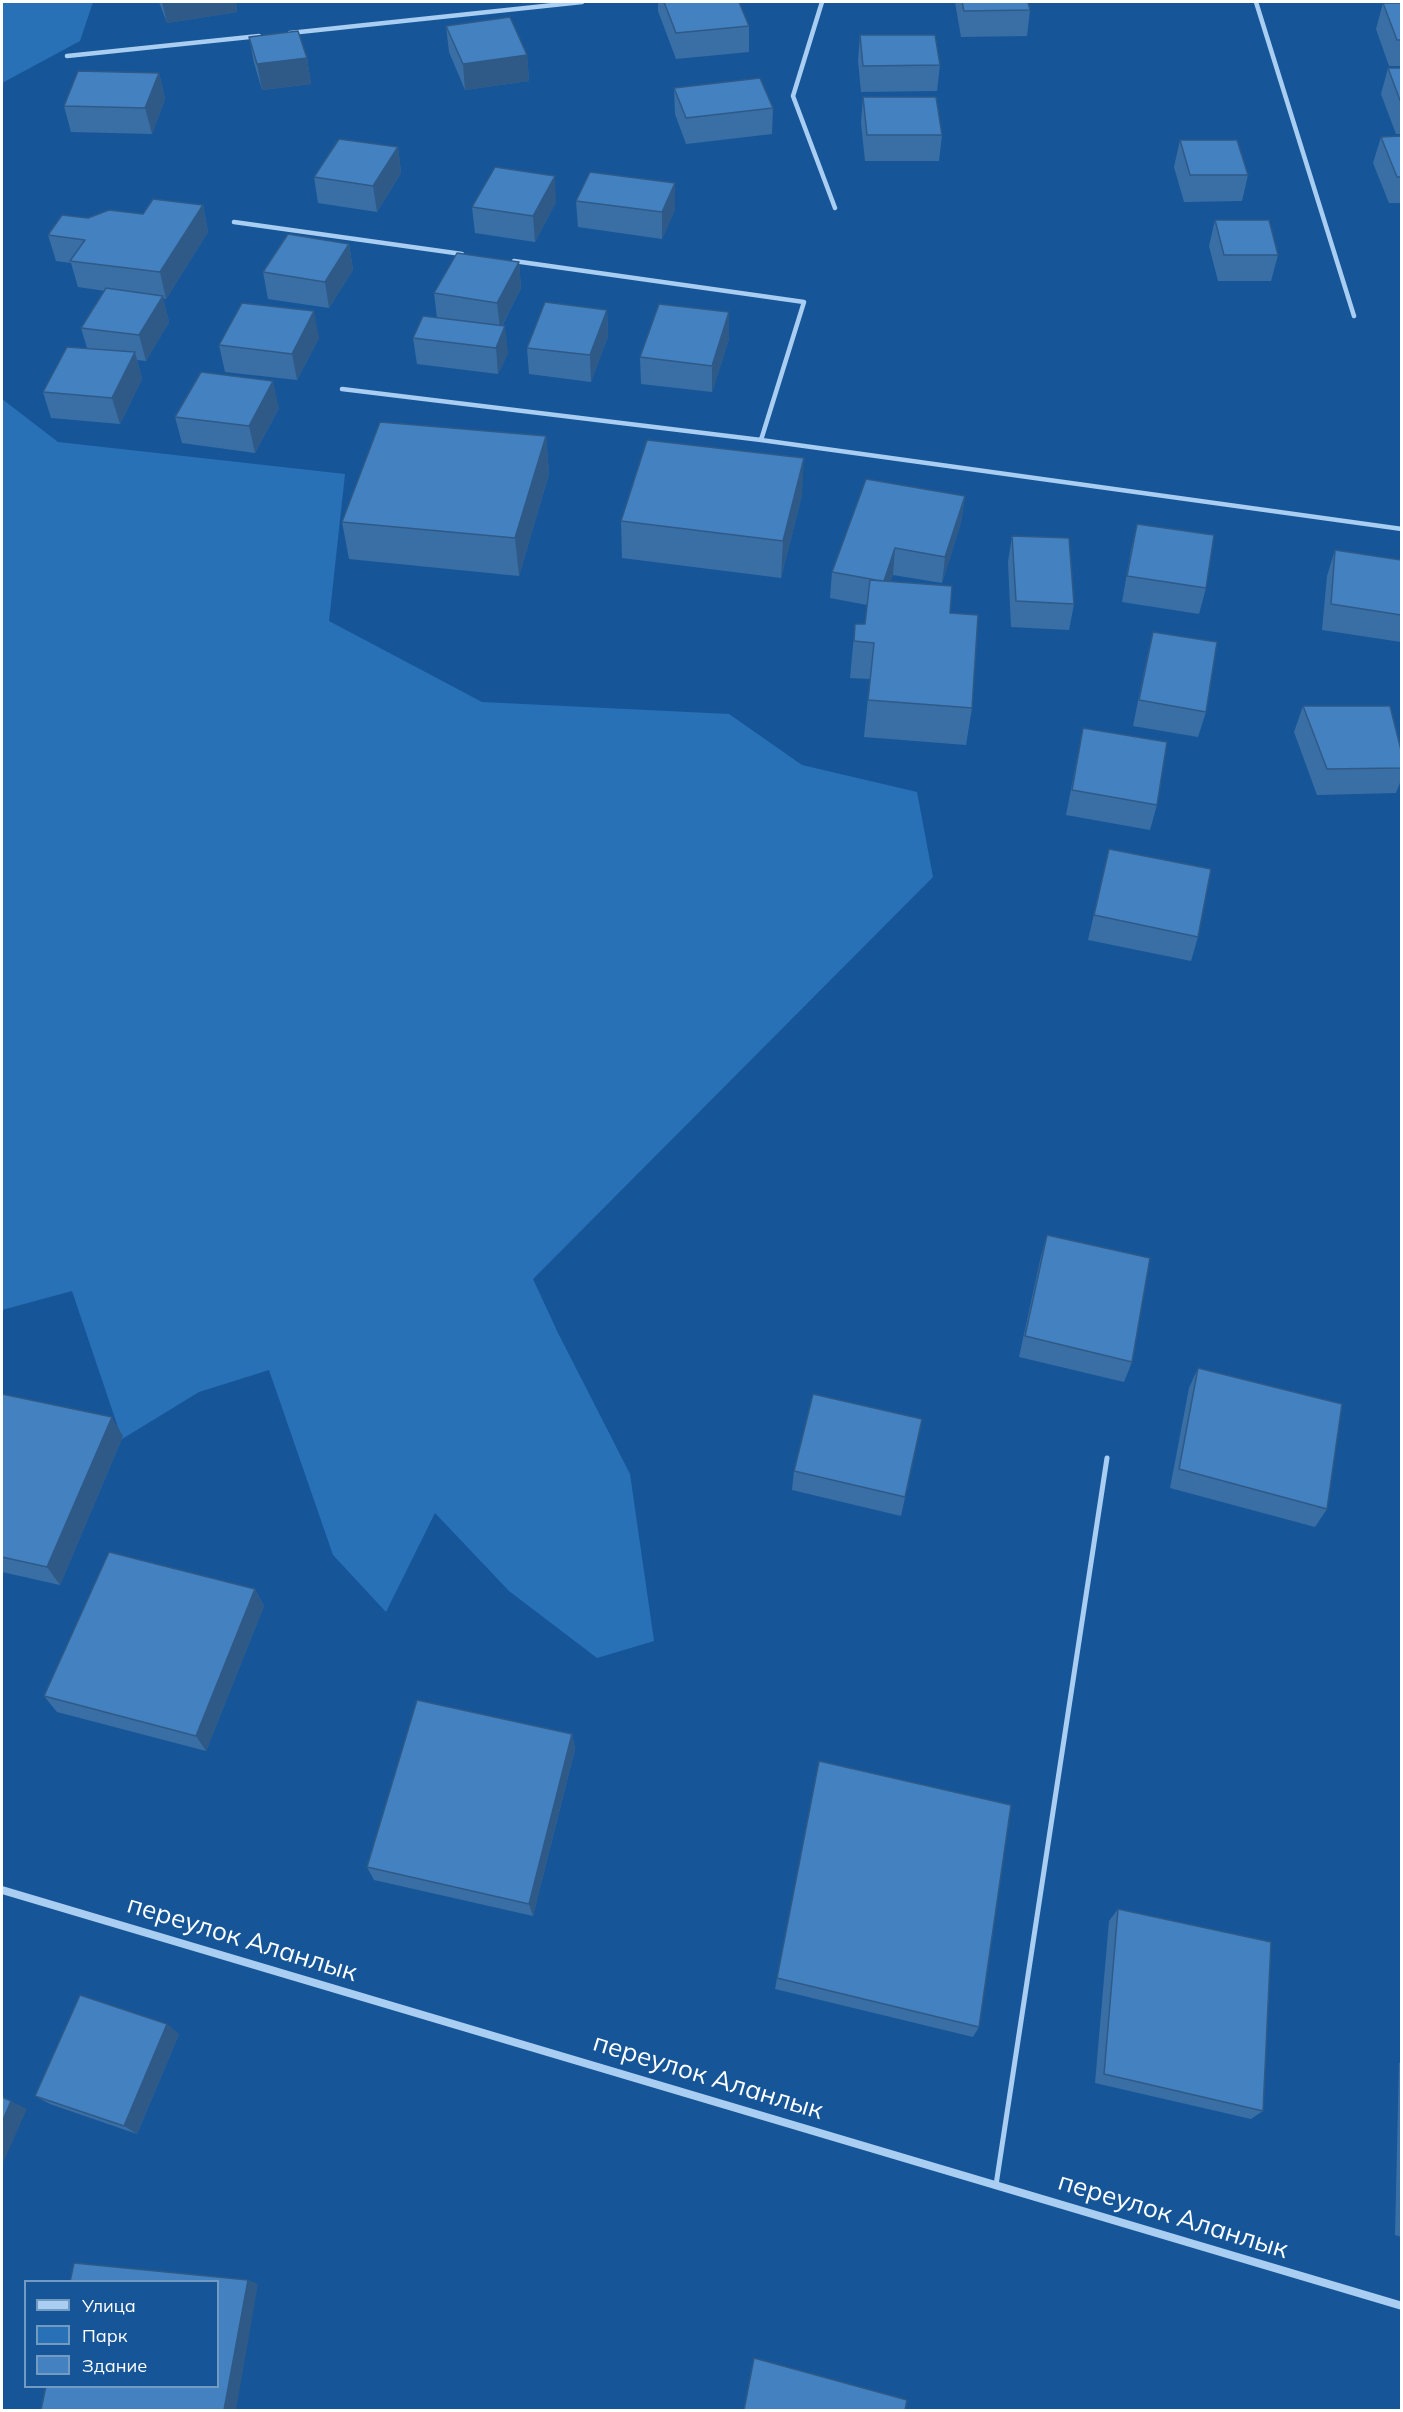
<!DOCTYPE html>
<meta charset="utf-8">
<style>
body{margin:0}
#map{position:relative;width:1403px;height:2412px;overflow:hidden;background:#165698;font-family:Mulish,sans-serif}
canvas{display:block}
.frame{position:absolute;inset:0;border:3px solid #fff;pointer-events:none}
.legend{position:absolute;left:24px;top:2280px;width:195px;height:108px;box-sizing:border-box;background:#165698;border:2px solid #739ac1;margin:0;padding:8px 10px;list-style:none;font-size:18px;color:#fff}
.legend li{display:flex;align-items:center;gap:12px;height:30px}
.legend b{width:30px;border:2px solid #739ac1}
</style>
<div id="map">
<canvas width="1403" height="2412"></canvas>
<div class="frame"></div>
<ul class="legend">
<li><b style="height:8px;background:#a9cef2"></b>Улица</li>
<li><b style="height:16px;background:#2971b6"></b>Парк</li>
<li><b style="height:16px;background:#4381c1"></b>Здание</li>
</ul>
</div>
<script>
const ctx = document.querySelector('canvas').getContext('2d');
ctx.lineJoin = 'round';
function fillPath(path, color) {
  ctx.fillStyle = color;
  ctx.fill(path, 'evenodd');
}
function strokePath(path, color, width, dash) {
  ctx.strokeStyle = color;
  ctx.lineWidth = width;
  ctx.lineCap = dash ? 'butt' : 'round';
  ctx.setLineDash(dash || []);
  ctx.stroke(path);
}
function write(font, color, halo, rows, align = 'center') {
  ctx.font = font + ' Mulish,sans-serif';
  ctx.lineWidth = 5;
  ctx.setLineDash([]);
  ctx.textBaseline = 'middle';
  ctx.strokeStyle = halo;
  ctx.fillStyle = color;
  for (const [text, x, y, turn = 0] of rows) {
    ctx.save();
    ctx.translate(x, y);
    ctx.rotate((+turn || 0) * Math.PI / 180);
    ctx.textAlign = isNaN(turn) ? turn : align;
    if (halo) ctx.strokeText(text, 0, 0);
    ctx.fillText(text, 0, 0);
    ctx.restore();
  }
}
const green = new Path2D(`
 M2,2h91l-13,39 -78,42z
 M2,399l56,43 287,32 -16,147 153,81 247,12 73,51 115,27 16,85 -400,402 25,54 72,141 24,167 -57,17 -88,-67 -74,-78 -49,99 -53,-57 -64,-185 -70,22 -77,47 -50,-148 -70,19z`);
const lane = new Path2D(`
 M996,2185l111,-727`);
const streetFar1 = new Path2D(`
 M822,2l-29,94 42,112
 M1256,2l98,314
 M290,33l292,-31
 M67,56l192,-20
 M234,222l228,32
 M514,261l290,41 -43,138
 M342,389l419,51 641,89`);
const street = new Path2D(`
 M2,1890l1400,416`);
const wall = new Path2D(`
 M159,2h77l1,10 -70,11z
 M658,2h81l10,24v26l-73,7 -18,-48z
 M955,2h73l2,8 -3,26 -66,1z
 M1383,3h18v63h-12l-13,-37z
 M446,26l81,29 2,26 -64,9 -16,-38z
 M860,35l80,30 -3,26 -76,1 -3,-31z
 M249,37l58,21 4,26 -49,6 -8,-27z
 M1388,68h13v66h-5l-15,-40z
 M159,73l6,26 -13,35 -81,-2 -7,-26z
 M674,88l99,20 -1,26 -86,10 -11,-30z
 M863,97l79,38 -3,26h-74l-4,-38z
 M1401,136v67h-12l-16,-40 8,-26z
 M1180,140l68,35 -6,26 -58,1 -10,-35z
 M398,147l3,26 -24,39 -59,-9 -4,-26z
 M675,183v26l-13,30 -84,-12 -2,-26z
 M556,202l-21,40 -60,-9 -3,-26z
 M203,205l5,27 -42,67 -3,-1 6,24 -23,39 -9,-1 5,19 -22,45 -69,-6 -8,-26 44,-44 -6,-20 24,-37 -27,-4 -7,-24 -15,-2 -8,-26 40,-17 55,-4z
 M1215,220l63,35 -7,26h-53l-9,-35z
 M349,244l4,26 -24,38 -61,-9 -5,-27z
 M519,262l2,26 -19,38 6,27 -10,21 -81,-10 -4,-26 24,-20 -3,-25z
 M607,310l1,26 -17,46 -62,-8 -2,-26z
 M319,338l-22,42 -72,-8 -6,-27z
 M729,339l-17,53 -71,-8 -1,-27z
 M279,408l-24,45 -73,-10 -7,-26z
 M546,436l3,38 -30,102 -170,-17 -7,-37z
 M802,495l-21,83 -159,-20 -1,-37z
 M965,496l-4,26 -19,61 -49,-8 -3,6 60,32 22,95 -6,37 -102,-8 6,-58 -20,-1 5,-54h10l2,-19 -37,-7 2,-26z
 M1137,524l69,64 -7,26 -77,-12 9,-52z
 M1012,536l62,68 -5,26 -58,-3 -3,-65z
 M1335,550l66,10v82l-79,-12 5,-54z
 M1153,632l53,80 -8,25 -65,-11 14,-69z
 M1303,706l98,44v30l-5,13 -79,2 -23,-63z
 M1083,728l74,77 -7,25 -84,-15z
 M1109,849l89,88 -7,24 -103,-21z
 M1047,1235l85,127 -8,20 -105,-25 22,-101z
 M1198,1368l129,141 -12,18 -145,-39 19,-100z
 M2,1394l121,42 -63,149 -58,-13z
 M922,1419l-21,97 -109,-26 2,-19z
 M255,1589l9,17 -58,145 -149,-39 -13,-16z
 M572,1734l3,15 -42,167 -159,-36 -7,-13z
 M1118,1909l145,202 -12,8 -156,-36 14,-162z
 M777,1978l202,49 -6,10 -198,-48z
 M179,2034l-42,100 -87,-30 -15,-8z
 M1401,2062v175l-6,-2 4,-172z
 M754,2358l151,52h-161z`);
const shadedWall = new Path2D(`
 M162,2h74l1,10 -70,11z
 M527,55l2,26 -64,9 -2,-26z
 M307,58l4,26 -49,6 -5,-26z
 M159,73l6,26 -13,35 -7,-26z
 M398,147l3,26 -24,39 -4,-26z
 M555,176l1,26 -21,40 -2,-26z
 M675,183v26l-13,30v-27z
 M203,205l5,27 -42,67 -6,-27z
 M349,244l4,26 -24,38 -4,-26z
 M519,262l2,26 -21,41 -3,-26z
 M163,296l6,26 -23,39 -7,-26z
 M607,310l1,26 -17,46 -1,-27z
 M314,311l5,27 -22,42 -5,-26z
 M729,312v27l-17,53v-26z
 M505,326l3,27 -10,21 -2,-26z
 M135,352l7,27 -22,45 -8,-26z
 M273,381l6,27 -24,45 -6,-27z
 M546,436l3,38 -30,102 -4,-38z
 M804,458l-2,37 -21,83 2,-37z
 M965,496l-4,26 -19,61 3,-26z
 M895,548l-2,27 -12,33 3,-26z
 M112,1417l11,19 -63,149 -13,-18z
 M255,1589l9,17 -58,145 -10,-15z
 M572,1734l3,15 -42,167 -4,-12z
 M167,2024l12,10 -42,100 -13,-8z
 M11,2101l16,8 -25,56v-43z
 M248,2280l10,4 -22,126h-12z`);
const building = new Path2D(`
 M664,2h75l10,24 -73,7z
 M962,2h66l2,8 -66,1z
 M1383,3h18v37h-4z
 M510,17l17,38 -64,9 -17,-38z
 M298,31l9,27 -50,6 -8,-27z
 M860,35h75l5,30 -77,1z
 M1388,68h13v35z
 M78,71l81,2 -14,35 -81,-2z
 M760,78l13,30 -87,10 -12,-30z
 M863,97h73l6,38h-75z
 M1401,136v41h-4l-16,-40z
 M339,139l59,8 -25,39 -59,-9z
 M1180,140h57l11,35h-58z
 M495,167l60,9 -22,40 -61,-9z
 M590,172l85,11 -13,29 -86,-11z
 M153,199l50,6 -43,67 -90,-11 15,-21 -37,-5 14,-20 26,3 21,-8 34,4z
 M1215,220h54l9,35h-54z
 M288,234l61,10 -24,38 -62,-10z
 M457,253l62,9 -22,41 -63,-10z
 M106,288l57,8 -24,39 -58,-7z
 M545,302l62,8 -17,45 -63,-7z
 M242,303l72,8 -22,43 -73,-9z
 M659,304l70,8 -17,54 -72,-9z
 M423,316l82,10 -9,22 -83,-10z
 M67,347l68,5 -23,46 -69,-6z
 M201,372l72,9 -24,45 -74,-9z
 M380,422l166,14 -31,102 -173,-16z
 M647,440l157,18 -21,83 -162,-20z
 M866,479l99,17 -20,61 -50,-9 -11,33 -8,-1 -44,-8z
 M1137,524l77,11 -8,53 -79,-12z
 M1012,536l57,2 5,66 -58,-3z
 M1335,550l66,10v55l-70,-11z
 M870,580l82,6 -2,27 28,2 -6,93 -104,-8 6,-57 -20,-2 1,-17h10z
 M1153,632l64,10 -11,70 -67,-12z
 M1303,706h87l11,44v18l-74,1z
 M1083,728l84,14 -10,63 -85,-15z
 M1109,849l102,20 -13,68 -104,-22z
 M1047,1235l103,23 -18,104 -107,-26z
 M1198,1368l144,36 -15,105 -148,-40z
 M2,1394l110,23 -65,150 -45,-10z
 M813,1394l109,25 -17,78 -111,-26z
 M109,1552l146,37 -59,147 -152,-40z
 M417,1700l155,34 -43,170 -162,-37z
 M819,1761l192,44 -32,222 -202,-49z
 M1118,1909l153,33 -8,169 -159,-37z
 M80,1995l87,29 -43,102 -89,-30z
 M2,2097l9,4 -9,21z
 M74,2263l174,17 -24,130h-183l5,-24h172v-104h-148z
 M754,2358l153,42 -2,10h-161z`);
const nearStreetnames = [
 ["переулок Аланлык",242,1939,17],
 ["переулок Аланлык",708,2077,17],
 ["переулок Аланлык",1173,2216,17]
];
fillPath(green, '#2971b6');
strokePath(lane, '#a9cef2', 5);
strokePath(streetFar1, '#a9cef2', 4.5);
strokePath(street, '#a9cef2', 8);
fillPath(wall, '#3a6fa6');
fillPath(shadedWall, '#2f5a87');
fillPath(building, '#4381c1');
strokePath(building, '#2f5a87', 1.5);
write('26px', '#fff', '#165698', nearStreetnames);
</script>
